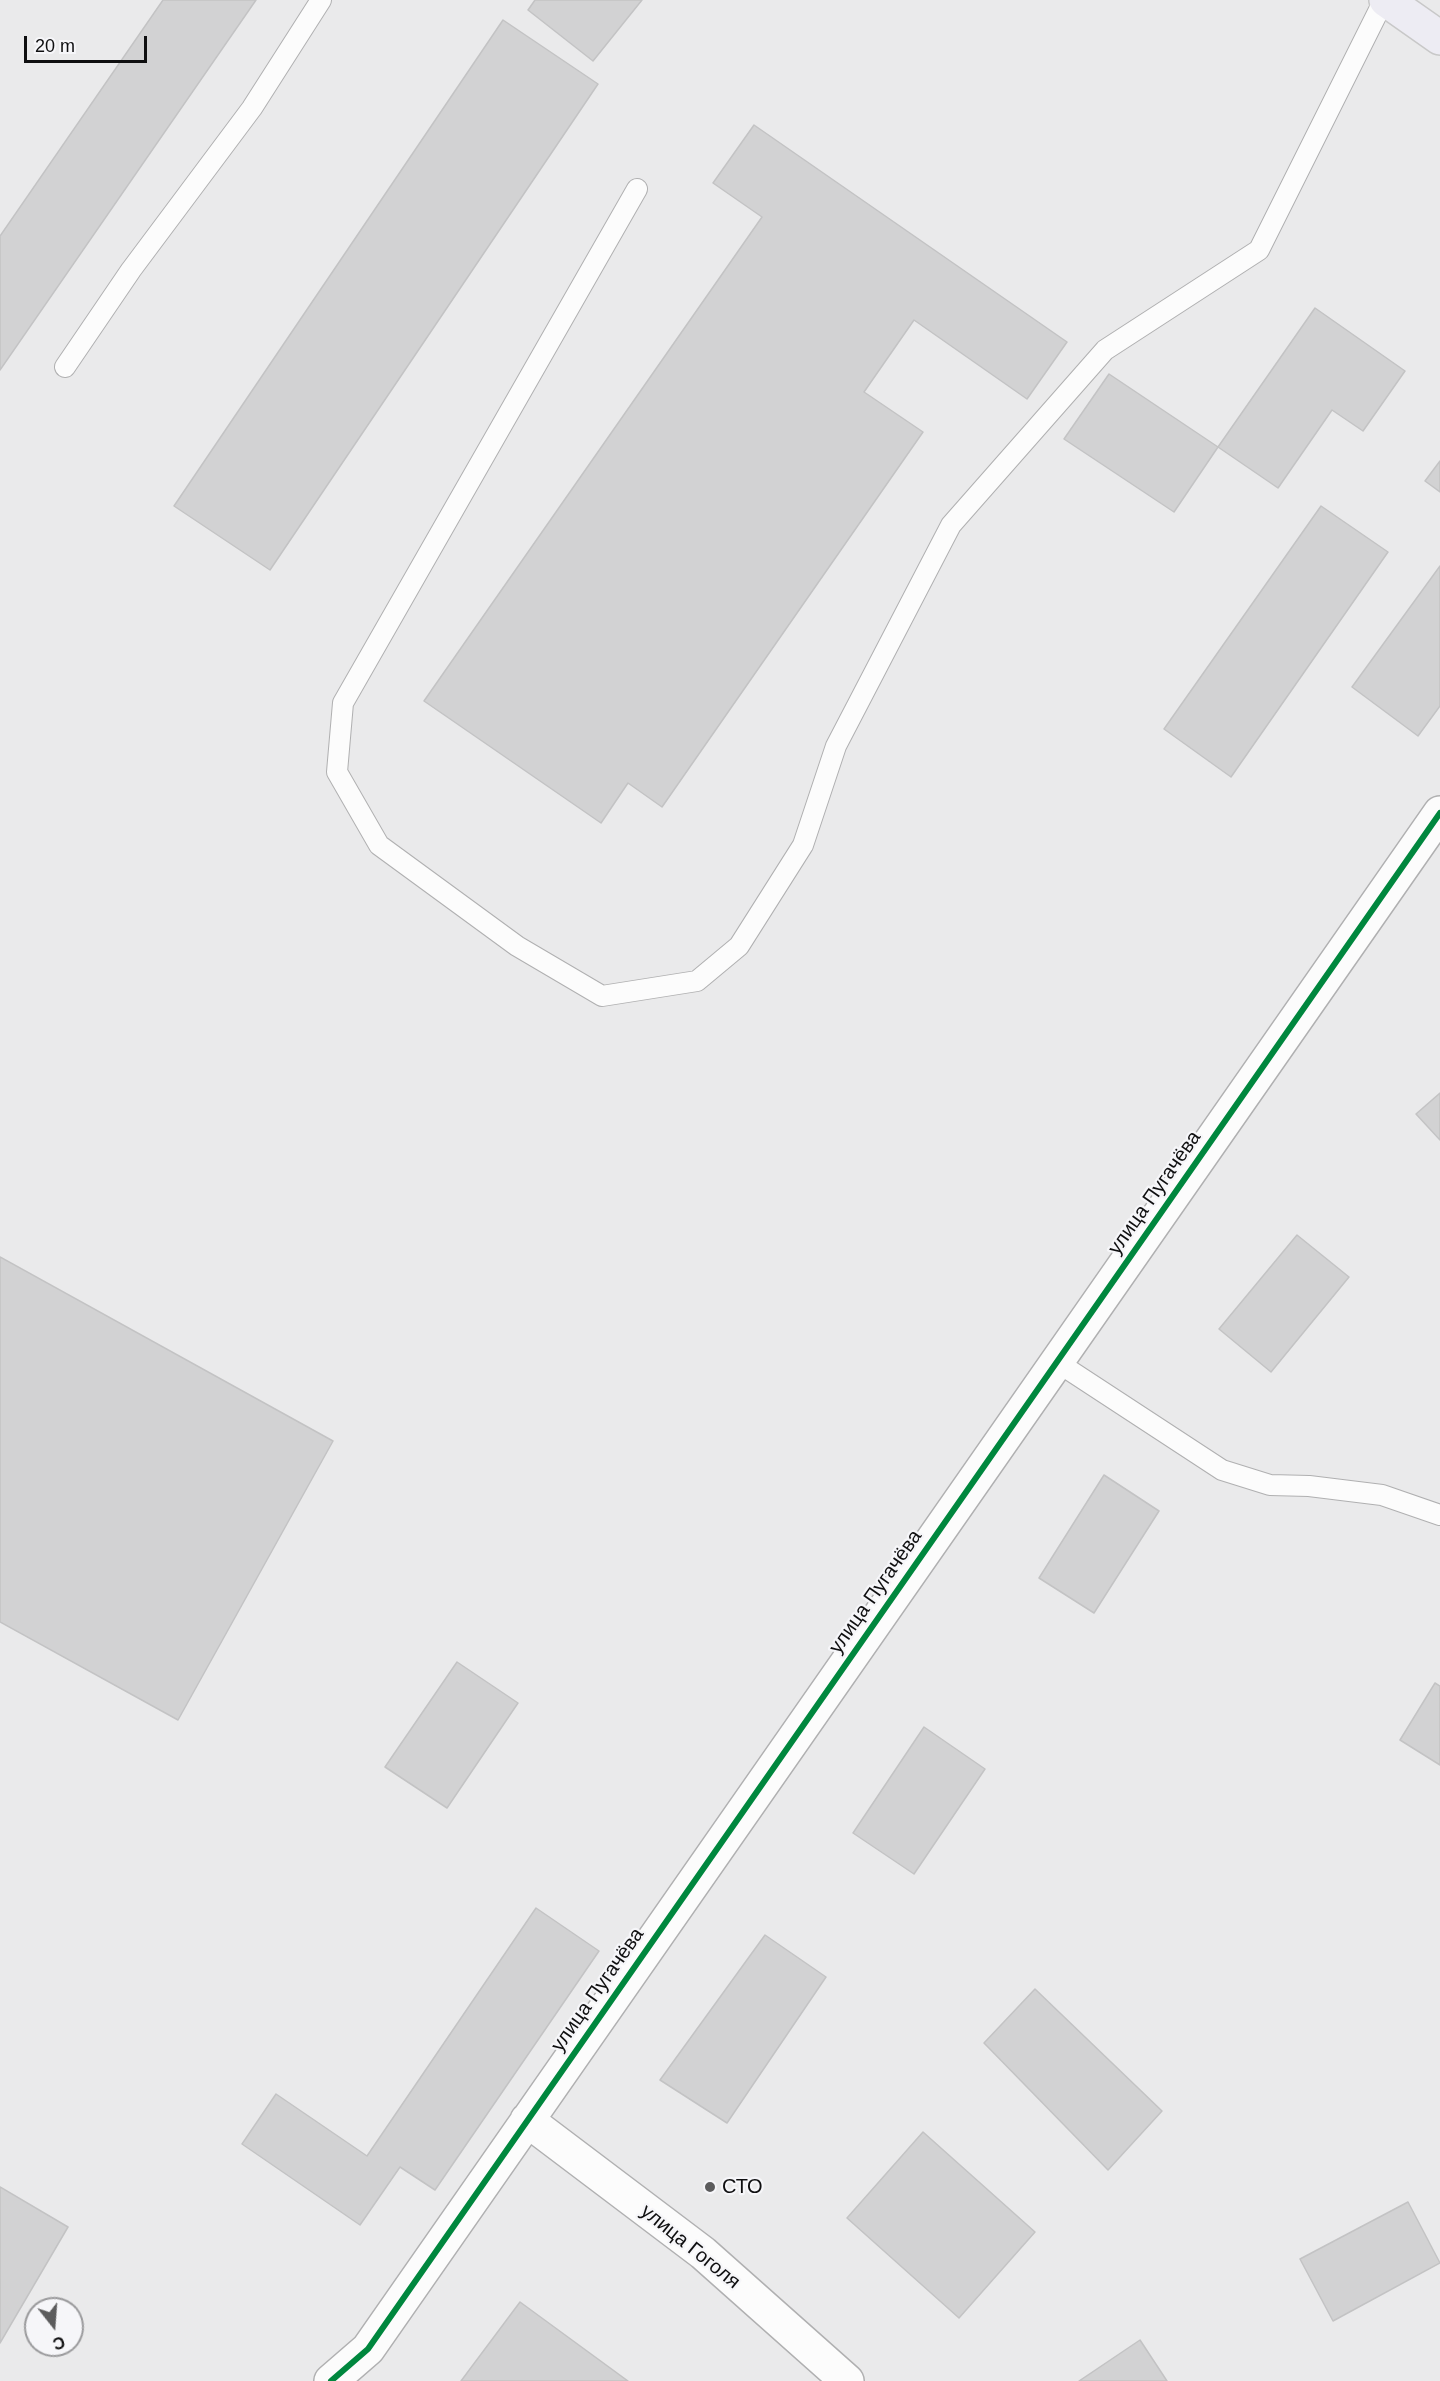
<!DOCTYPE html>
<meta charset="utf-8">
<style>
body{margin:0}
#map{position:relative;width:1440px;height:2381px;overflow:hidden;background:#eaeaeb;font-family:Helvetica,sans-serif}
canvas{display:block}
.north{position:absolute;left:24px;top:2297px;width:60px;height:60px;box-sizing:border-box;background:#f6f6f9;border:2px solid #9a9a9c;border-radius:50%;rotate:163deg;font-size:16px;font-weight:700;line-height:24px;text-align:center;color:#0f0f10}
.north::after{content:'';display:block;margin:auto;width:21px;height:27px;background:#5c5c5d;clip-path:polygon(50% 0,100% 100%,50% 72%,0 100%)}
.scale{position:absolute;left:24px;top:36px;width:123px;height:27px;box-sizing:border-box;border:3px solid #0f0f10;border-top:0;padding-left:8px;font-size:18px;line-height:21px;white-space:nowrap;color:#0f0f10;-webkit-text-stroke:4px #f6f6f9;paint-order:stroke}
</style>
<div id="map">
<canvas width="1440" height="2381"></canvas>
<div class="north">С</div>
<div class="scale">20 m</div>
</div>
<script>
const ctx = document.querySelector('canvas').getContext('2d');
ctx.lineJoin = 'round';
function fillPath(path, color) {
  ctx.fillStyle = color;
  ctx.fill(path, 'evenodd');
}
function strokePath(path, color, width, dash) {
  ctx.strokeStyle = color;
  ctx.lineWidth = width;
  ctx.lineCap = dash ? 'butt' : 'round';
  ctx.setLineDash(dash || []);
  ctx.stroke(path);
}
function write(font, color, halo, rows, align = 'center') {
  ctx.font = font + ' Helvetica,sans-serif';
  ctx.lineWidth = 4.5;
  ctx.setLineDash([]);
  ctx.textBaseline = 'middle';
  ctx.strokeStyle = halo;
  ctx.fillStyle = color;
  for (const [text, x, y, turn = 0] of rows) {
    ctx.save();
    ctx.translate(x, y);
    ctx.rotate((+turn || 0) * Math.PI / 180);
    ctx.textAlign = isNaN(turn) ? turn : align;
    if (halo) ctx.strokeText(text, 0, 0);
    ctx.fillText(text, 0, 0);
    ctx.restore();
  }
}
const building = new Path2D(`
 M163,0h93l-256,370v-134z
 M535,0h107l-49,61 -65,-51z
 M503,20l95,64 -328,486 -96,-64z
 M754,125l313,217 -40,57 -113,-79 -50,72 59,40 -261,375 -34,-24 -27,40 -177,-122 338,-484 -49,-34z
 M1315,308l90,63 -42,60 -31,-21 -54,78 -60,-41z
 M1109,374l109,73 -44,65 -110,-73z
 M1440,461v31l-15,-11z
 M1321,506l67,46 -157,225 -67,-48z
 M1440,566v140l-22,30 -66,-49z
 M1440,1093v47l-24,-26z
 M1297,1235l52,42 -78,95 -52,-43z
 M0,1257l333,184 -155,279 -178,-98z
 M1104,1475l55,36 -65,102 -55,-35z
 M457,1662l61,41 -71,105 -62,-41z
 M1435,1683l5,3v79l-40,-25z
 M924,1727l61,42 -71,105 -61,-41z
 M536,1908l63,43 -164,239 -35,-23 -40,58 -118,-81 34,-50 91,62z
 M765,1935l61,42 -99,146 -67,-43z
 M1035,1989l127,122 -54,59 -124,-127z
 M923,2132l112,100 -76,86 -112,-100z
 M0,2187l68,40 -68,116z
 M1408,2202l32,61 -107,58 -33,-62z
 M520,2302l108,79h-167z
 M1140,2340l27,41h-88z`);
const lane = new Path2D(`
 M637,189l-294,514 -6,69 42,73 138,101 85,50 95,-15 42,-35 64,-101 33,-99 115,-221 154,-175 154,-100 125,-250
 M65,367l66,-97 121,-162 69,-108
 M1057,1362l165,108 48,15 39,1 73,9 58,20`);
const street = new Path2D(`
 M527,2120l176,133 144,128
 M331,2381l37,-32 1072,-1536`);
const primary = new Path2D(`
 M1386,0l54,38`);
const cycleway = new Path2D(`
 M331,2381l37,-32 1072,-1536`);
const markers = [
 [710,2187,6,"#5c5c5d"]
];
const streetNames = [
 ["улица Пугачёва",1155,1193,-55],
 ["улица Пугачёва",876,1592,-55],
 ["улица Пугачёва",598,1990,-55],
 ["улица Гоголя",690,2247,39]
];
const poiNames = [
 ["СТО",722,2187]
];
fillPath(building, '#d2d2d3');
strokePath(building, '#c3c3c4', 1.5);
strokePath(lane, '#b0b0b1', 22);
strokePath(street, '#b0b0b1', 36);
strokePath(primary, '#c8c8c8', 36);
strokePath(lane, '#fcfcfc', 20);
strokePath(street, '#fcfcfc', 33);
strokePath(primary, '#edecf3', 33);
strokePath(cycleway, '#00873e', 6);
for (const [x, y, r, color] of markers) {
  const dot = new Path2D();
  dot.arc(x, y, r, 0, 2 * Math.PI);
  ctx.fillStyle = color;
  ctx.fill(dot);
  strokePath(dot, '#f6f6f9', 2);
}
write('20px', '#0f0f10', '#f6f6f9', streetNames);
write('20px', '#0f0f10', '#f6f6f9', poiNames, 'left');
</script>
